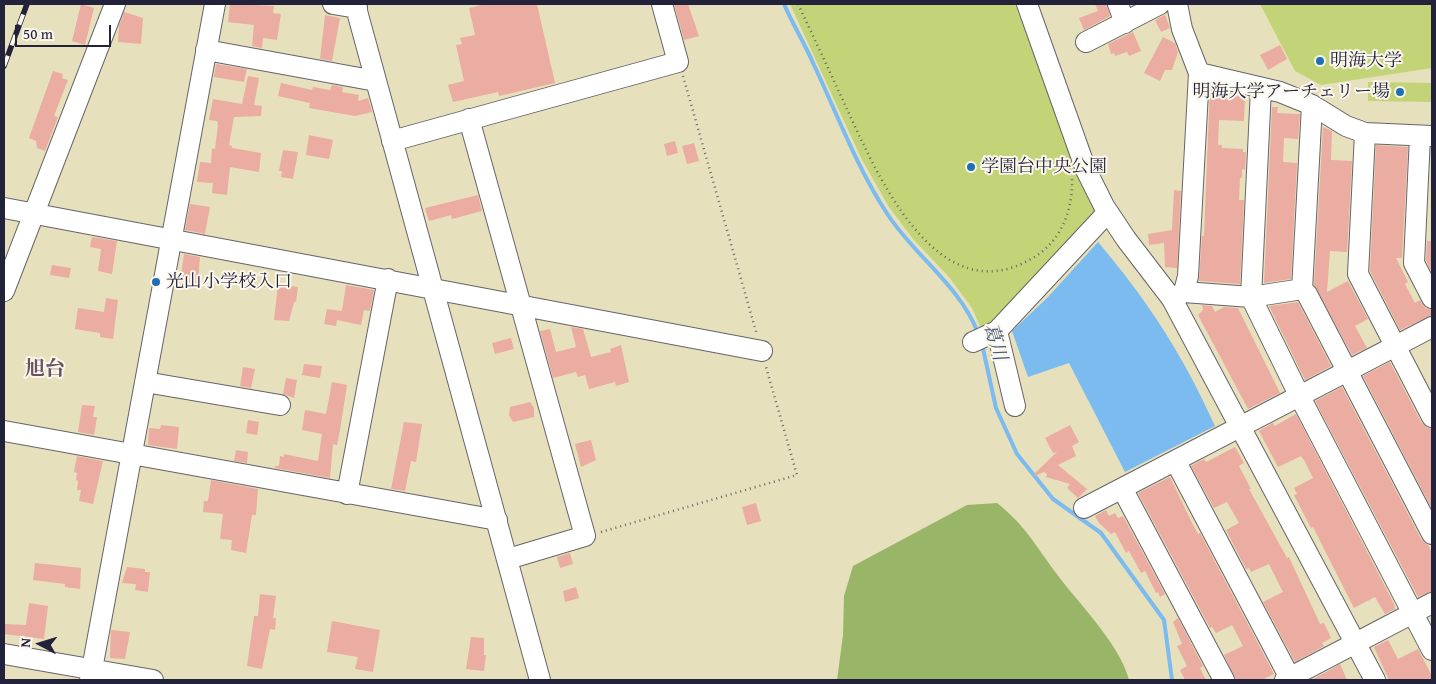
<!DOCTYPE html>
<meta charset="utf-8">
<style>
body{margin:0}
#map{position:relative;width:1436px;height:684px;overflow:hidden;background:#e7e0bc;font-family:"Gentium Book Plus",serif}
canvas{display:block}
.frame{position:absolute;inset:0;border:5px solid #22223b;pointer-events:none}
.north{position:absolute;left:15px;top:619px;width:50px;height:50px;-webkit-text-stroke:4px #fbf7ec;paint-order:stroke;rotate:275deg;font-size:14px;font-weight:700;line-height:20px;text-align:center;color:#22223b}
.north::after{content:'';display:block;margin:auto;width:18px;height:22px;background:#22223b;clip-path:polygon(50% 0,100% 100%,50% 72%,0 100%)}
.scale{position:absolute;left:15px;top:25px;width:96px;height:22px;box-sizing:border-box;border:2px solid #22223b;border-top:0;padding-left:6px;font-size:15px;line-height:18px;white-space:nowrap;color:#22223b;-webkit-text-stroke:4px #fbf7ec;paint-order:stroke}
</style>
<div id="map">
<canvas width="1436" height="684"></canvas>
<div class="frame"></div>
<div class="north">N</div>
<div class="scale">50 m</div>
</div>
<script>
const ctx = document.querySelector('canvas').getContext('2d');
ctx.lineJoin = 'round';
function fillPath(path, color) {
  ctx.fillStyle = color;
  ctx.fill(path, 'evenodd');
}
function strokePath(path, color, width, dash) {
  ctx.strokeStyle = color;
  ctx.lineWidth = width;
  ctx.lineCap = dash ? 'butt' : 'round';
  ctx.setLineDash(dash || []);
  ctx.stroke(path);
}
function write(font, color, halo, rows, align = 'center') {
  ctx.font = font + ' "Gentium Book Plus","Noto Serif JP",serif';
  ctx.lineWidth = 4;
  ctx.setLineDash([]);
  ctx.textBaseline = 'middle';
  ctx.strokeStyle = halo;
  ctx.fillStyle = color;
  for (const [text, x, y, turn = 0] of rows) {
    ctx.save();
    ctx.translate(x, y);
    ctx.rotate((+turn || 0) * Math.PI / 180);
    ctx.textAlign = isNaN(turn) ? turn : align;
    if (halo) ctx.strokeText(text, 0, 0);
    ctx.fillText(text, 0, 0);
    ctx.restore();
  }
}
const green = new Path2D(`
 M790,4h225l64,172 18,38 -113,121 -12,-27 -23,-31 -36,-38 -24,-32 -28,-49z
 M1260,4h172v64l-111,17 -26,-14z
 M1368,82l64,1v19l-64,-1z`);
const forest = new Path2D(`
 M997,503c27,21 39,43 59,70 22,30 64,71 73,107h-292l6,-45 1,-39 9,-30 114,-61z`);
const water = new Path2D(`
 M1098,242c50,59 85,113 117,184l-90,46 -56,-109 -41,14 -16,-46 35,-33z`);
const stream = new Path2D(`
 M784,4c9,21 21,40 30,61 24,51 43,103 74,150 27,41 72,71 90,118
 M982,344l14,64 21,46 36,45 48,34 63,87 8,60`);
const building = new Path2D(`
 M81,4l13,4 -9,37 -13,-4z
 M230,4l44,2 -1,7 8,1 -4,26 -14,-2 -1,10 -10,-2 2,-21 -26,-3z
 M485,4h52l18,79 -56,13 -1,-4 -45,10 -5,-17 16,-4 -8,-36 6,-1 -2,-6 15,-3 -6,-27z
 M674,4h14l11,32 -15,4z
 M1095,4h11l4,12 -26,14 -5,-12 19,-7z
 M124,12l19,6 -2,26 -23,-2 1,-16z
 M325,15l15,3 -8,43 -12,-2z
 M1165,15l5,13 -9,4 -6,-12z
 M1133,32l8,19 -12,5 -2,-4 -12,4 -1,-3 -3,1 -3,-10z
 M1163,37l12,6 3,9 -6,18h-7l-5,11 -16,-8z
 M1280,45l7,14 -19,11 -8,-15z
 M216,64l31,5 -3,13 -30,-5z
 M53,71l10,3 -1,4 6,2 -14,36 4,1 -13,34 -8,-3 -1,-7 -7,-3z
 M248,76l11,2 -5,27 8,1 -1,10 -27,1 -5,28 3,1v2l29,5 -2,19 -29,-5 -3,28 -15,-2 1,-10 -16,-1 3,-20 11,1 1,-15 3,1 3,-24 -1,-4 -8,-1 4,-21 29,5z
 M281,83l31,7 1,-3 17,3 2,-5 11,2 -1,5 17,3 -1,6 10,-3 4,14 -17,4 -46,-8 1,-5 -32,-7z
 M1210,88l19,4v3l16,1 -1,25 -25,-1 -1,25h4v3l21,1v3h3l-1,18 -3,-1v9h-2l-1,22h5l-4,84 -41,-3 3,-45h2z
 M1272,107h6l-1,6 23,1 -2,25 -14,-1 -1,24 14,1 -6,116 -27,4z
 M1323,127l9,4 -1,29 21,1 -5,91 -17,-1 -3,41 21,-11 20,38 -13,7 12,22 -15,7 -38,-70z
 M309,135l24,5 -4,19 -23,-4z
 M675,141l3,12 -11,3 -3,-12z
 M694,143l5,18 -12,3 -5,-18z
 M1376,145l32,2 -6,111h-6l12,24 -3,2 10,19 5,-3 5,8 7,2v5l-32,15 -30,-59z
 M283,150l15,2 -5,27 -12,-2 1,-6h-3z
 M1174,190l7,1 -4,77 -12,-1 -1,-24 -15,2 -1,-11 24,-4z
 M478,195l4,16 -30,8 -1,-4 -22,6 -4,-13z
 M190,204l20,3 -5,27 -20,-4z
 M92,237l25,4 -5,33 -14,-3 3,-22 -11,-2z
 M1427,241h5v32l-6,-13z
 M184,254l16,3 -2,26 -18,-1z
 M52,265l19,3 -2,10 -19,-3z
 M278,285l20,2 -2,15h-2l-5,19 -15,-1z
 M346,285l28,5 -4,21 -6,-1 -3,15 -24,-5 -1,6 -12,-2 3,-15 15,2z
 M106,298l12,2 -5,39 -13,-2v-4l-25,-4 3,-21 26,4z
 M1298,302l33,64 -26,14 -36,-74z
 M1202,305l10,1 3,6 9,-5 14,1 42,85 -32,16 -50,-94 5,-5z
 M571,327l12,2 8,28 20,-5 -1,-3 11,-4 8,37 -13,4 -1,-4 -26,7 -4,-14 -7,2 -2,-5 -23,6 -13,-47 10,-2 6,23 20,-5z
 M511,338l3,11 -19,5 -3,-11z
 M1390,362l31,60 5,5 6,2v80l-69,-133z
 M304,364l18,2 -2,12 -18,-3z
 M243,367l12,2 -4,19 -11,-2z
 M286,378l11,2 -3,18 -11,-4z
 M332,382l15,3 -7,45 -3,15 -4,-1 -3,34 -55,-10v-2h4l1,-10 4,1v-3l34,7 4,-27 -20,-4 3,-20 21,4z
 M1342,387l79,152 7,6 4,8v38l-14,6 -103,-196z
 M530,402l4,6v9l-21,5 -4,-7 1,-8z
 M82,405l13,1 -2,11h4l-3,18 -16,-3z
 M1296,414l98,190 1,5 -10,5 -10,-17 -21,11 -41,-81 -2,1 -17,-33 3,-1 -3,-6 19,-10 -9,-18 -3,-4 -23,11 -19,-36 14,-8 2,3z
 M248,420l11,2 -2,13 -11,-2z
 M404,422l18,2 -6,38 -5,-1 -6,30 -14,-2z
 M161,425l18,2 -2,22 -29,-4 1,-17 11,1z
 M1070,425l9,17 -7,4 4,10 -18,9 29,24 -9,9 -11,-10 3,-4 -24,-7 1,-3 -3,-2 -9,4 -1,-2 23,-22 -4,1 -8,-15z
 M591,440l5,20 -15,7 -6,-23z
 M1235,447l9,16 -5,3 12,23h-2l38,69 2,-1 31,67 4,-1 7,15 -9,5 2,3 -29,16 -32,-60 20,-10 -14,-28 -18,8 -2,-4 -3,1 -20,-39 13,-7 -12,-21 -13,6 -23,-42 13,-7 2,3z
 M236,450l12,2 -1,11 -13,-2z
 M77,456l26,5 -10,43 -14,-3 2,-11h-4l1,-9 -2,-1 1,-7 -3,-1z
 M1170,477l23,48 5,9 2,-1 74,141 -12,6h-26l-12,-25 19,-9 -11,-21 -16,8 -4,-6 -2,1 -72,-135z
 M211,480l47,9 -2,26h-4l-6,38 -15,-3 1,-10 -12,-1 3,-25 -20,-2 1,-11h4z
 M756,503l5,18 -14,4 -5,-18z
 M1106,510l3,6 6,-3 3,5 5,-2 42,78 -5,3 -2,-5 -2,1 -11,-22 -4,2 -12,-22 -3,2 -11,-21 -4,2 -12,-11 -4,-7z
 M570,553l3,11 -13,4 -3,-11z
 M35,563l46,5 -1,21 -15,-2v-3l-32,-4z
 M127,567l18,2v3h5l-2,20 -13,-2 1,-6 -14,-1z
 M576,587l3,11 -14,4 -2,-11z
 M260,594l16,2 -3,22h3l-1,12 -5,-1 -8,40 -15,-3 7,-50h4z
 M29,603l19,3 -4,33 -40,-5v-10l22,1z
 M1178,618l25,48 -3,2 6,12h-21l-5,-10 7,-4 -10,-20 5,-2 -9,-22z
 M332,621l48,9 -7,42 -18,-3 3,-12 -31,-5z
 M111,630l19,2 -5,27 -15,-1z
 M471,637l13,1v17h2l-2,16 -18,-2z
 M1388,640l10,19 20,-10 14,27v4h-43l-15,-33z
 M1340,664l7,16h-36l19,-10z`);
const path = new Path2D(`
 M798,4c16,34 32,68 48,103 30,65 90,207 185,152 29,-16 42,-47 41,-80
 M683,76l74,259
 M601,532l196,-57 -31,-108`);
const minor = new Path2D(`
 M333,4l24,4
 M355,4l185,676
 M1027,4l59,166 18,36 22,33 46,60 203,381
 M1118,4l7,19
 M1177,4l5,25 17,44 -11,203 -4,16
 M1086,42l74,-38
 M206,50l170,31
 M1199,73l81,19 32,13 34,21 19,7 67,3
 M1261,88l-10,209 49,100 132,253
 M469,119l116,417 -77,23
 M1365,133l-7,141 74,143
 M1420,136l-6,127 18,35
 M392,141l286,-79 -16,-58
 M4,208l758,143
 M1302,290l10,-185
 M4,291l111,-287
 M1172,299l12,-7 67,5 45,-7h6l5,4 125,240
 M997,331l18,75
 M973,342l24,-11 111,-119
 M145,382l135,23
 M4,431l493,89
 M1176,462l115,218
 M1123,490l101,190
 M347,494l41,-215
 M1084,508l348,-181
 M4,654l149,26
 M90,680l125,-676
 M1285,680l147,-77`);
const rail = new Path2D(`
 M4,66l23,-62`);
const markers = [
 [1320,61,5,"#1f6fb2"],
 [1400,92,5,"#1f6fb2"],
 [971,167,5,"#1f6fb2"],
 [156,282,5,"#1f6fb2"]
];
const poiNames = [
 ["明海大学",1330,61],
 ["明海大学アーチェリー場",1390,92,"right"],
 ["学園台中央公園",981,167],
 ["光山小学校入口",166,282]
];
const waterNames = [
 ["葛川",994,342,73]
];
const quarterNames = [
 ["旭台",45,370]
];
fillPath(green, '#c2d477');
fillPath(forest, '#99b668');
fillPath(water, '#7bbbef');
strokePath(stream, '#7bbbef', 4);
fillPath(building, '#ebaca1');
strokePath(minor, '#676468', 22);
strokePath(path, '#676468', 2.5, [1, 4]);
strokePath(minor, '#fff', 20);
strokePath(rail, '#22223b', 5.5);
strokePath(rail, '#fbf7ec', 4, [11]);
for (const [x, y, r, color] of markers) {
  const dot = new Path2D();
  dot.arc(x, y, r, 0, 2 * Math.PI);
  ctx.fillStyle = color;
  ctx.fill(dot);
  strokePath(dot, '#fbf7ec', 2);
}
write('18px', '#22223b', '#fbf7ec', poiNames, 'left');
write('italic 19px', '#41587a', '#fbf7ec', waterNames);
write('bold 20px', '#68525f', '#fbf7ec', quarterNames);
</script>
